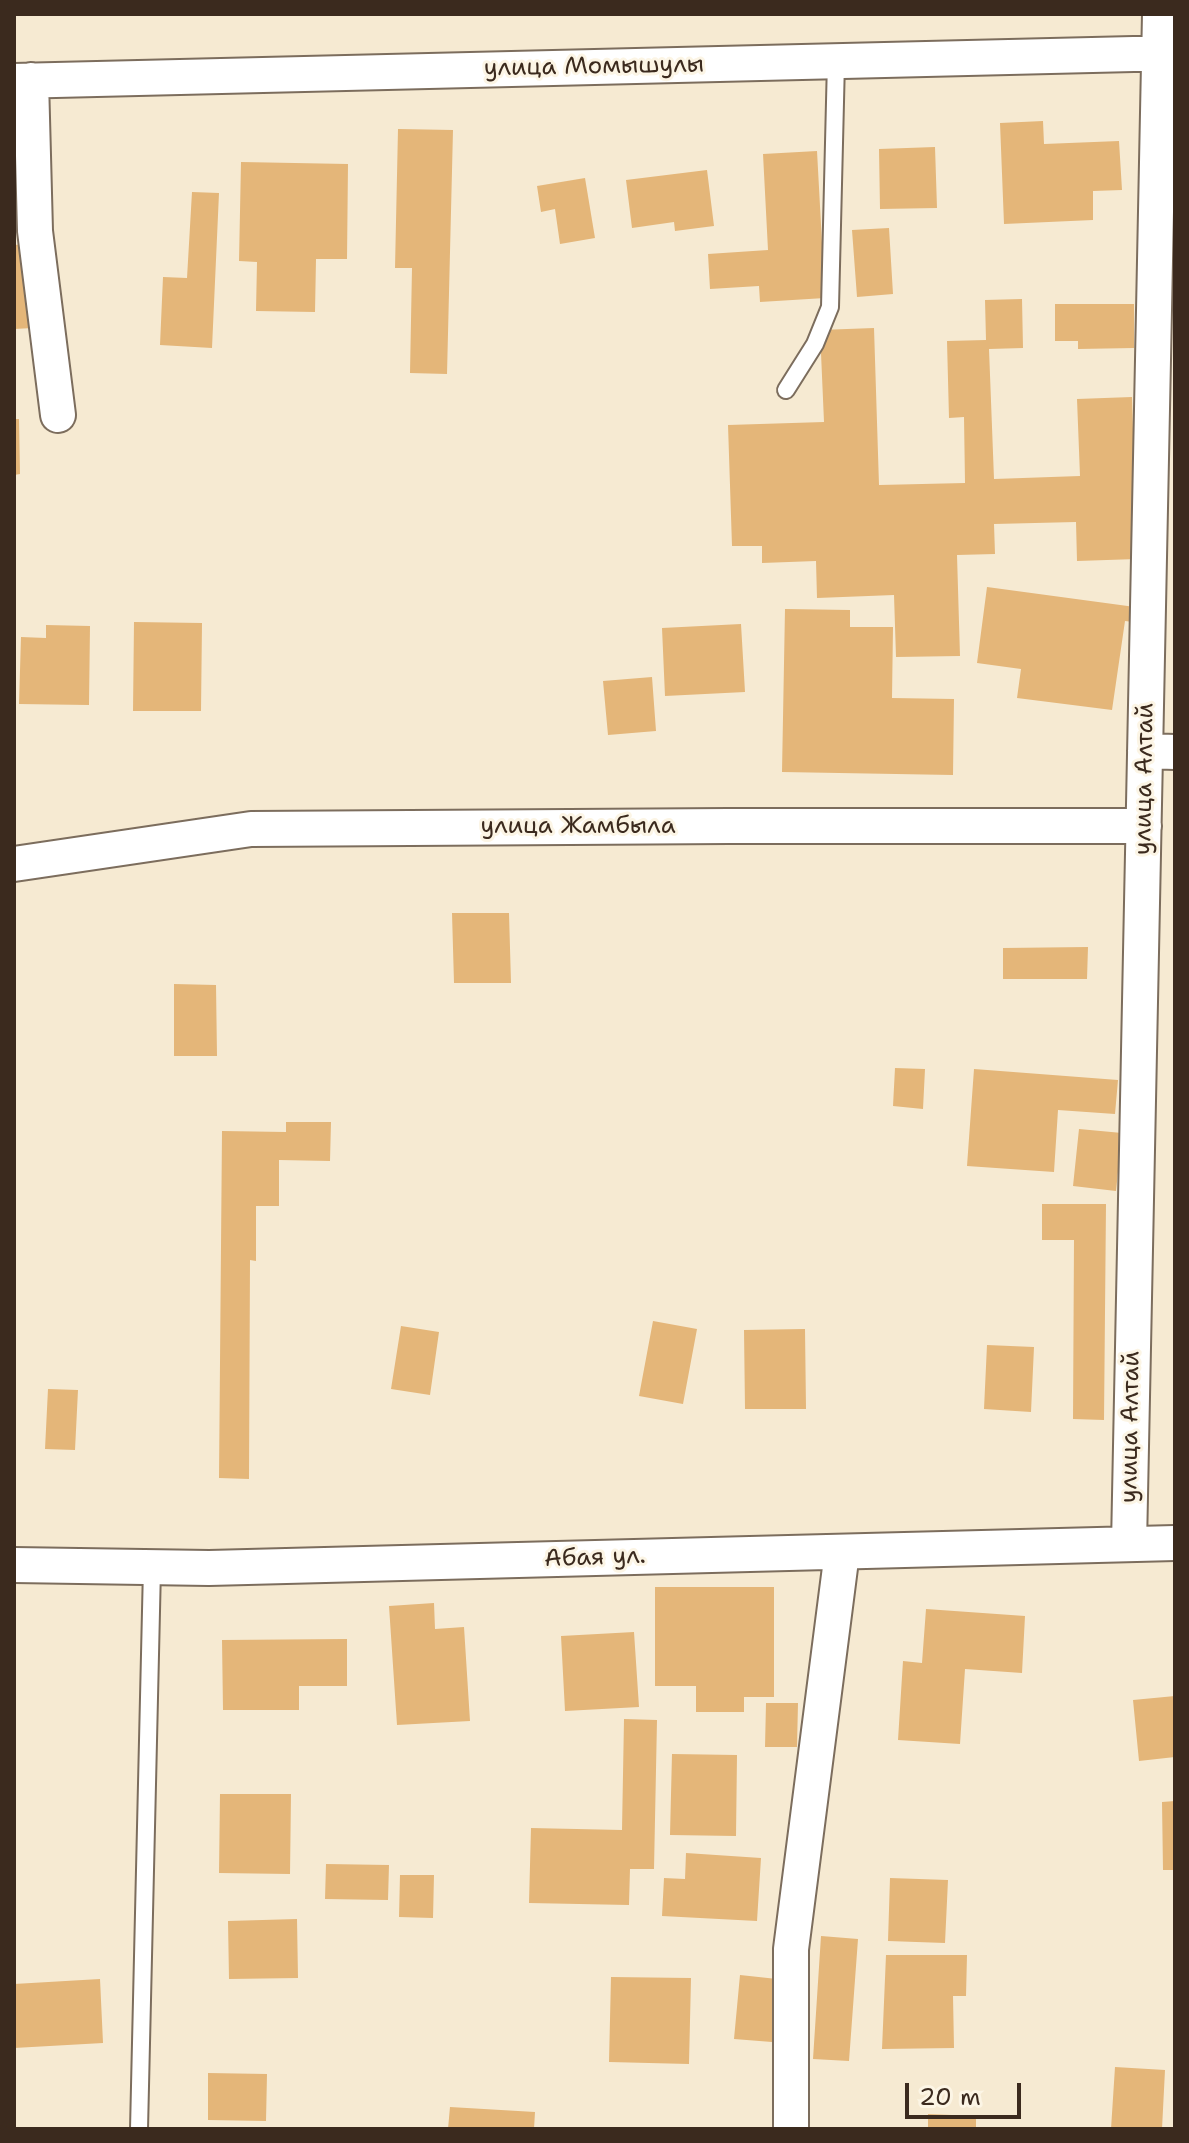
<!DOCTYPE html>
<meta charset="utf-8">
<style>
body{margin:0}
#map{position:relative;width:1189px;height:2143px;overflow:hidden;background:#f6ead2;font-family:"Shantell Sans",sans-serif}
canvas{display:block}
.frame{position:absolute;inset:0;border:16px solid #3b2a1e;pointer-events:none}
.scale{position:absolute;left:905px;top:2083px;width:116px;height:36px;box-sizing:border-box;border:4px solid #3b2a1e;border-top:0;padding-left:10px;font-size:24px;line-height:28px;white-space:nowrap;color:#3b2a1e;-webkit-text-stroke:6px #fcf5e5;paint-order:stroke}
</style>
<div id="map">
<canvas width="1189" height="2143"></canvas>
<div class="frame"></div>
<div class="scale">20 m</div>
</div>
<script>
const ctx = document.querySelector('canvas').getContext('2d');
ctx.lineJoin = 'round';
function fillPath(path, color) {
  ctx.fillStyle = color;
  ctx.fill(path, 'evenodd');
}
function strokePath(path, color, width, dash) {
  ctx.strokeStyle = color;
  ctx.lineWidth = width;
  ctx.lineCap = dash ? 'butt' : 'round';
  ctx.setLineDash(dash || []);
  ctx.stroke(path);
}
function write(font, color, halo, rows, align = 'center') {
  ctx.font = font + ' "Shantell Sans",sans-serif';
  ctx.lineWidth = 6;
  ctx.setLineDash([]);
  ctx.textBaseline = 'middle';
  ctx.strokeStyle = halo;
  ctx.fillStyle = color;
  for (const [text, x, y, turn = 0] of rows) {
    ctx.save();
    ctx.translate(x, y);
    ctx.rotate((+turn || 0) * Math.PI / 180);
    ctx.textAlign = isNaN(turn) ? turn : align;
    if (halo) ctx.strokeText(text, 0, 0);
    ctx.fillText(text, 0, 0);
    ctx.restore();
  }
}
const building = new Path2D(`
 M1043,121l1,23 75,-3 3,49 -29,1v29l-89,4 -4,-101z
 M398,129l55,1 -6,244 -37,-1 2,-105h-17z
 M935,147l2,61 -57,1 -1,-60z
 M817,151l8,147 -65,4 -1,-16 -49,3 -2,-35 60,-4 -5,-96z
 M241,162l107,2 -1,95h-31l-1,53 -59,-1 1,-49 -18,-1z
 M707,170l7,56 -39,5 -1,-9 -42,6 -6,-48z
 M585,178l10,60 -35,6 -5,-35 -14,3 -4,-26z
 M192,192l27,1 -7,155 -52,-3 3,-68 24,1z
 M889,228l4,66 -36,3 -5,-67z
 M28,244l5,84 -19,1v-84z
 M1022,299l1,49 -34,1 5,130 86,-3 -3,-77 55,-2 5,162 -60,2 -1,-39 -82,2 1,30 -38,1 3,101 -64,1 -2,-62 -77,3 -1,-37 -54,2v-17h-30l-4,-121 96,-3 -4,-92 54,-2 5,157 86,-2 -1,-66 -15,1 -2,-77 39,-1 -1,-40z
 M1055,304h79v44l-56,1v-8h-23z
 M14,419h5l1,55 -6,1z
 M987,587l148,20 -2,15 -8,-1 -13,89 -95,-12 4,-29 -44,-6z
 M785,609l65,1v17h43l-1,71 62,1 -1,76 -171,-3z
 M134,622l68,1 -1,88h-68z
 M741,624l4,68 -80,4 -3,-68z
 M46,625l44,1 -1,79 -70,-1 2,-67 25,1z
 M652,677l4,54 -48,4 -5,-54z
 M452,913h57l2,70h-57z
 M1088,947l-1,32h-84v-31z
 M174,984l42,1 1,71h-43z
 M895,1068l30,1 -2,40 -30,-3z
 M974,1069l144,11 -3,34 -57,-4 -4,62 -87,-6z
 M286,1122h45l-1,39 -51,-1v46h-23v55l-6,-1 -1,219 -30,-1 3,-347 64,1z
 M1079,1129l43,4 -6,58 -43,-5z
 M1042,1204h64l-2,216 -31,-1 1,-179h-32z
 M653,1321l44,8 -14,75 -44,-8z
 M401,1326l38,6 -9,63 -39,-6z
 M805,1329l1,80h-61l-1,-79z
 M987,1345l47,2 -3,65 -47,-3z
 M48,1389l30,1 -3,60 -30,-1z
 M655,1587h119v110h-30v15h-48v-26h-41z
 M434,1603l1,26 29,-2 6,94 -73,4 -8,-119z
 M926,1609l99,7 -3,57 -57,-4 -5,75 -62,-4 5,-79 19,2z
 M634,1632l5,75 -74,4 -4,-75z
 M347,1639v47h-48v24h-76l-1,-70z
 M1175,1696v61l-36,4 -6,-61z
 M766,1703h32l-1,44h-32z
 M624,1719l33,1 -3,149h-24l-1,36 -100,-2 2,-75 91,2z
 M672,1754l65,1 -1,81 -66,-1z
 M220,1794h71l-1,80 -71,-1z
 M1175,1801v69h-12l-1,-68z
 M686,1853l75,5 -4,63 -95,-5 2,-38 21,1z
 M326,1864l63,1 -1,35 -63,-1z
 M400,1875h34l-1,43 -34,-1z
 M890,1878l58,2 -3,63 -57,-2z
 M297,1919l1,59 -69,1 -1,-58z
 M821,1936l37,3 -9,122 -36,-2z
 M886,1955h81l-1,41h-13l1,52 -72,1z
 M740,1975l37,4 -5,63 -38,-3z
 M611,1977l80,1 -2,86 -80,-2z
 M100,1979l3,64 -89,5v-64z
 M1115,2067l50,3 -3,59h-51z
 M208,2073l59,1 -1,47 -58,-1z
 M450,2107l85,5 -1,17h-86z
 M928,2114l48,2v13h-48z`);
const lane = new Path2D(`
 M786,390l29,-46 15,-37 6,-246
 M139,2129l13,-561`);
const street = new Path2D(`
 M31,80l4,151 23,184
 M14,81l1161,-28
 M1145,751l30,1
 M14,864l237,-35 478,-3h415
 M1129,1544l31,-1530
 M14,1565l195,3 966,-25
 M791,2129v-180l51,-397`);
const streetNames = [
 ["улица Момышулы",594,67,-1],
 ["улица Алтай",1145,779,-89],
 ["улица Жамбыла",578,827],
 ["улица Алтай",1131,1427,-89],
 ["Абая ул.",595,1558,-2]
];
fillPath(building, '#e4b679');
strokePath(lane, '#7c6d5d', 20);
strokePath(street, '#7c6d5d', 38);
strokePath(lane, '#fff', 16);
strokePath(street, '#fff', 34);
write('24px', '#3b2a1e', '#fcf5e5', streetNames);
</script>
